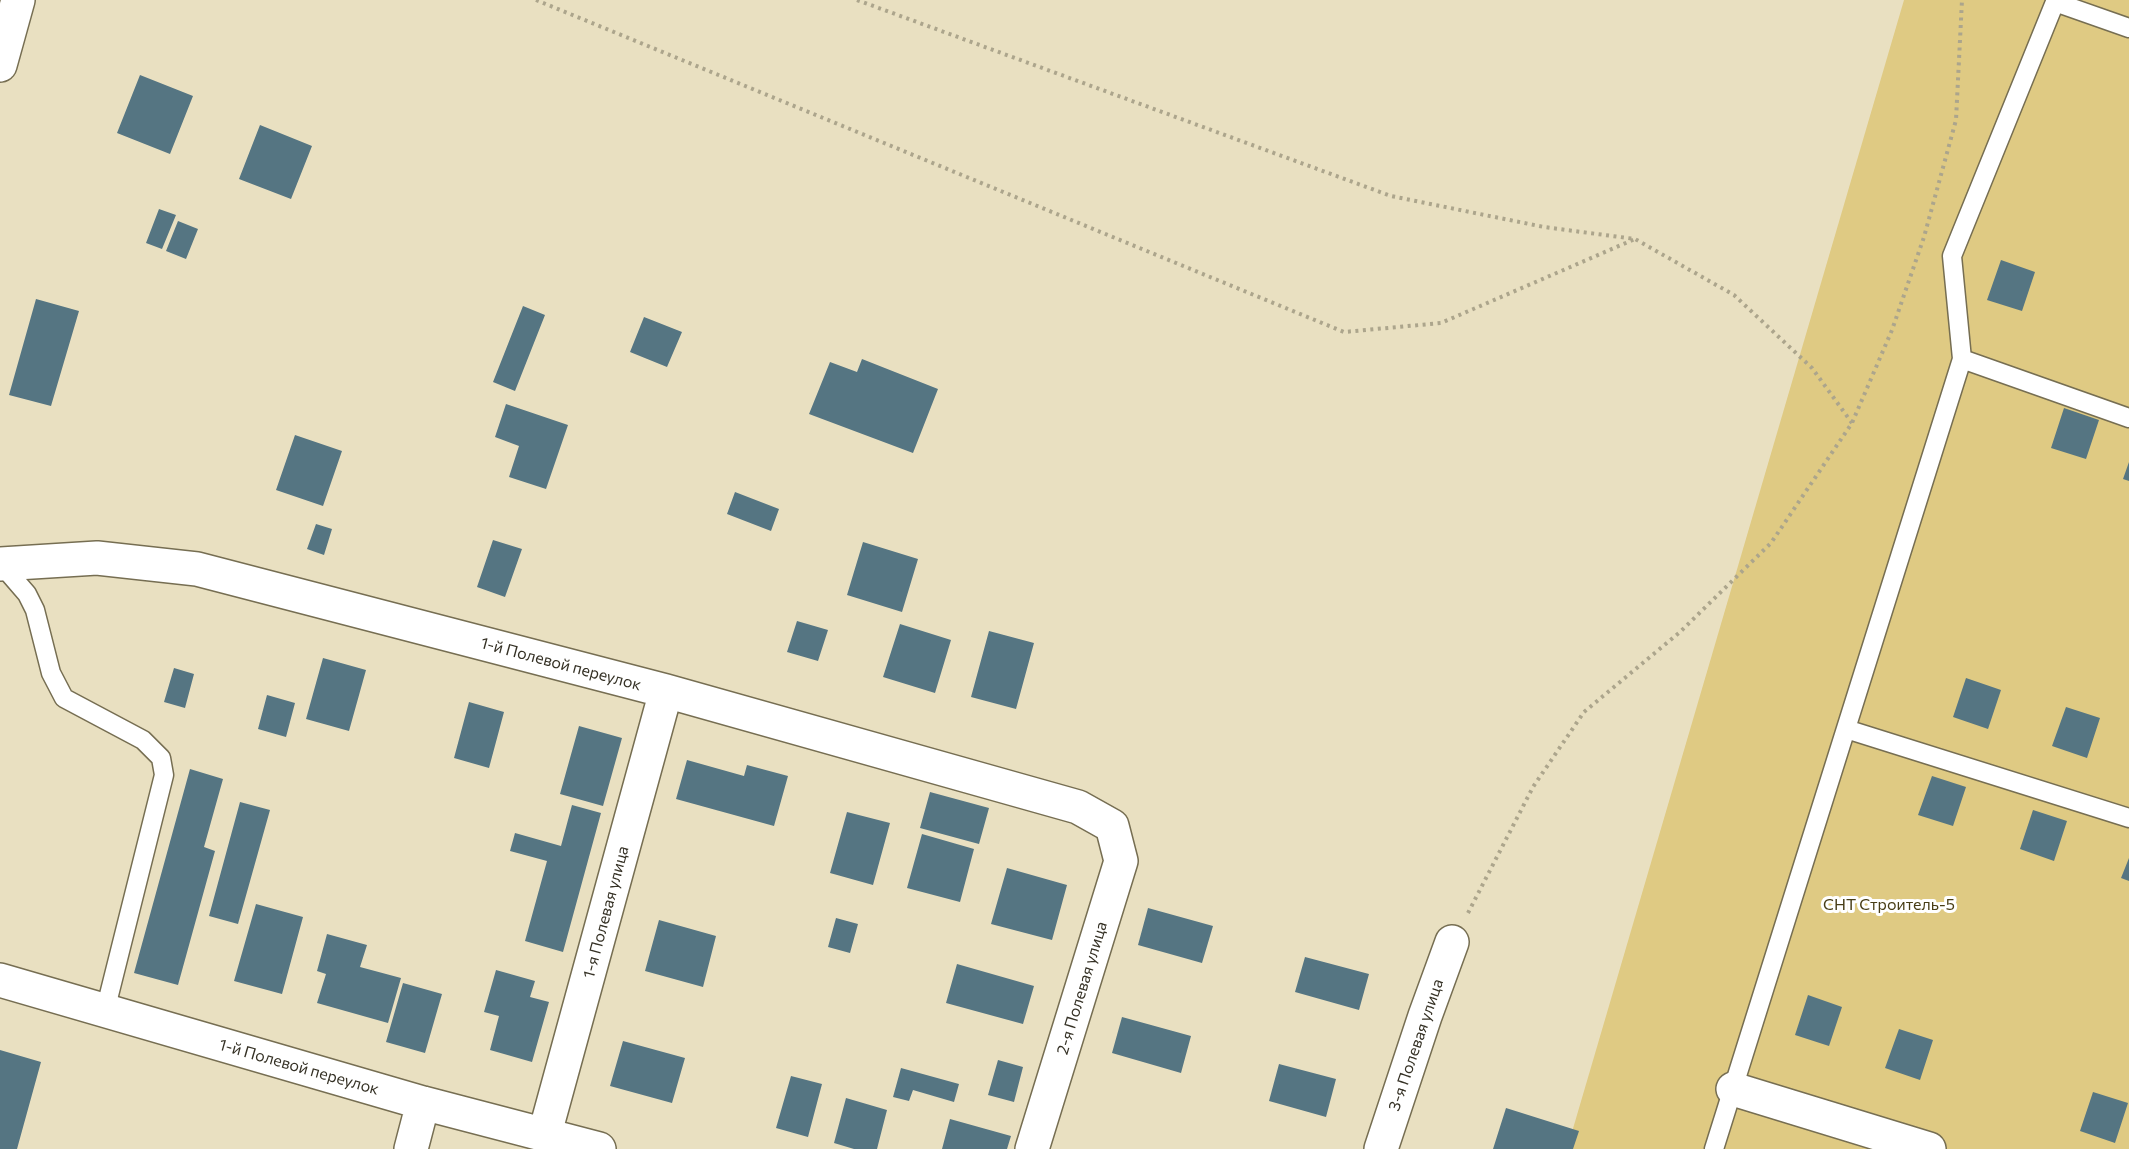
<!DOCTYPE html>
<meta charset="utf-8">
<style>
body{margin:0}
canvas{display:block;background:#e9e0c1}
</style>
<canvas width="2129" height="1149"></canvas>
<script>
const ctx = document.querySelector('canvas').getContext('2d');
ctx.lineJoin = 'round';
function fillPath(path, color) {
  ctx.fillStyle = color;
  ctx.fill(path, 'evenodd');
}
function strokePath(path, color, width, dash) {
  ctx.strokeStyle = color;
  ctx.lineWidth = width;
  ctx.lineCap = dash ? 'butt' : 'round';
  ctx.setLineDash(dash || []);
  ctx.stroke(path);
}
function write(font, color, halo, rows, align = 'center') {
  ctx.font = font + ' Commissioner,sans-serif';
  ctx.lineWidth = 6;
  ctx.setLineDash([]);
  ctx.textBaseline = 'middle';
  ctx.strokeStyle = halo;
  ctx.fillStyle = color;
  for (const [text, x, y, turn = 0] of rows) {
    ctx.save();
    ctx.translate(x, y);
    ctx.rotate((+turn || 0) * Math.PI / 180);
    ctx.textAlign = isNaN(turn) ? turn : align;
    if (halo) ctx.strokeText(text, 0, 0);
    ctx.fillText(text, 0, 0);
    ctx.restore();
  }
}
const green = new Path2D(`
 M1904,0h225v1149h-562z`);
const building = new Path2D(`
 M140,75l53,21 -23,58 -53,-21z
 M260,125l52,21 -21,53 -52,-20z
 M159,209l17,6 -14,34 -16,-6z
 M178,221l20,8 -12,30 -20,-8z
 M2001,260l34,12 -13,39 -35,-11z
 M36,299l43,12 -28,95 -42,-11z
 M523,306l22,9 -30,76 -22,-9z
 M644,317l38,15 -15,35 -37,-15z
 M862,359l76,30 -25,64 -104,-39 21,-52 27,10z
 M506,404l62,21 -22,64 -37,-12 10,-31 -24,-9z
 M2064,408l35,12 -13,39 -35,-11z
 M295,435l47,16 -19,55 -47,-16z
 M2129,462v19l-6,-2z
 M735,492l44,17 -8,22 -44,-17z
 M316,524l16,5 -8,26 -17,-6z
 M493,540l29,9 -17,48 -28,-10z
 M863,542l55,17 -16,53 -55,-17z
 M797,621l31,9 -10,31 -31,-9z
 M900,624l51,16 -16,53 -52,-16z
 M989,631l45,12 -18,66 -45,-12z
 M323,658l43,12 -17,61 -43,-12z
 M174,668l20,6 -9,34 -21,-6z
 M1966,678l35,12 -13,39 -35,-12z
 M267,695l28,8 -9,34 -28,-8z
 M469,702l35,10 -15,56 -35,-10z
 M2066,707l34,11 -13,40 -35,-12z
 M579,726l43,12 -19,68 -43,-12z
 M687,760l57,16 3,-11 41,11 -14,50 -98,-27z
 M190,769l33,10 -19,68 11,4 -37,134 -44,-12z
 M1932,776l34,11 -13,39 -35,-11z
 M930,792l59,16 -10,36 -59,-16z
 M240,802l30,8 -32,114 -29,-8z
 M572,805l29,8 -38,139 -38,-11 22,-80 -37,-10 5,-18 46,13z
 M2033,810l34,11 -13,40 -34,-12z
 M847,812l43,11 -17,62 -43,-12z
 M922,834l52,15 -14,53 -53,-14z
 M2129,858v23l-8,-3z
 M1007,868l60,17 -15,55 -61,-16z
 M256,904l47,13 -21,77 -48,-13z
 M1148,908l65,18 -11,37 -64,-18z
 M836,918l22,6 -8,29 -22,-6z
 M659,920l57,16 -13,51 -58,-16z
 M327,934l40,11 -7,22 41,11 -13,45 -71,-20 9,-29 -9,-3z
 M1305,957l64,17 -10,36 -64,-18z
 M957,964l77,22 -11,38 -77,-21z
 M496,970l39,11 -5,16 19,5 -17,60 -42,-12 9,-34 -15,-4z
 M403,983l39,11 -17,59 -39,-11z
 M1808,995l34,12 -13,39 -34,-11z
 M1122,1017l69,19 -10,37 -69,-20z
 M1899,1029l34,11 -13,40 -35,-12z
 M623,1041l62,17 -13,45 -62,-17z
 M0,1050l41,12 -24,87h-17z
 M998,1060l25,7 -9,35 -26,-7z
 M1279,1064l57,15 -10,38 -57,-16z
 M901,1068l58,16 -5,18 -41,-12 -4,11 -16,-4z
 M791,1076l31,8 -14,53 -32,-9z
 M2093,1092l35,11 -13,40 -35,-12z
 M846,1098l41,12 -10,39h-23l-20,-6z
 M1506,1108l73,23 -6,18h-80z
 M950,1119l61,17 -4,13h-65z`);
const path = new Path2D(`
 M536,0l808,332 97,-9 194,-84
 M857,0l534,196 153,31 91,12 99,56 78,73 40,55
 M1468,913l65,-126 51,-75 96,-80 91,-89 81,-120 40,-93 32,-93 32,-117 6,-120`);
const lane = new Path2D(`
 M1962,359l167,59
 M1,564l26,30 8,16 16,63 13,25 79,42 18,18 3,17 -59,236
 M1846,729l283,89
 M1714,1149l248,-790 -10,-103 103,-254 74,26`);
const street = new Path2D(`
 M0,564l97,-6 100,11 469,122 412,116 34,19 9,35 -89,288
 M0,980l423,123 176,46
 M1733,1089l196,60
 M545,1133l121,-442
 M411,1149l12,-46
 M1381,1149l44,-133 27,-74`);
const secondary = new Path2D(`
 M0,65l18,-65`);
const streetNames = [
 ["1-й Полевой переулок",561,664,15],
 ["1-я Полевая улица",606,912,-75],
 ["2-я Полевая улица",1082,988,-73],
 ["3-я Полевая улица",1416,1045,-71],
 ["1-й Полевой переулок",299,1067,16]
];
const parkNames = [
 ["СНТ Строитель-5",1889,905]
];
fillPath(green, '#dfca83');
fillPath(building, '#557582');
strokePath(lane, '#766e52', 21);
strokePath(street, '#766e52', 36);
strokePath(secondary, '#766e52', 36);
strokePath(path, '#aca58c', 4, [3, 4.5]);
strokePath(lane, '#fff', 18);
strokePath(street, '#fff', 33);
strokePath(secondary, '#fff', 33);
write('16px', '#353125', '#fff', streetNames);
write('16px', '#483d16', '#fff', parkNames);
</script>
